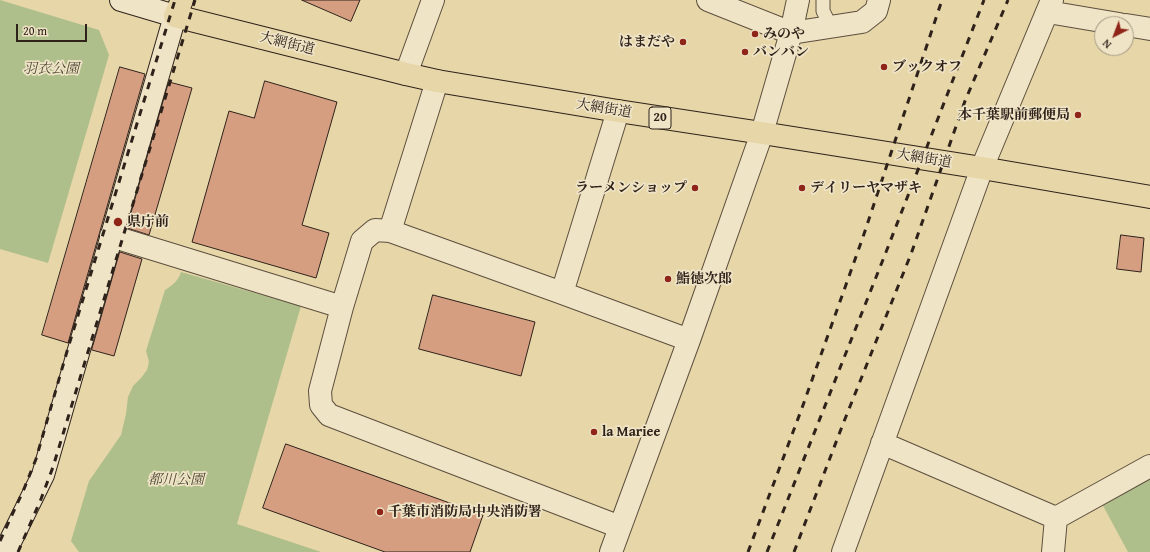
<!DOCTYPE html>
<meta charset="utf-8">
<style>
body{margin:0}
#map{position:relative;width:1150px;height:552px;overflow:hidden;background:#e6d6a8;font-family:"Gentium Book Plus",serif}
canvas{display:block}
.north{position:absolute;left:1094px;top:16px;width:40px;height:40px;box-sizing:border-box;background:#efe4c6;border:1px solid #a29682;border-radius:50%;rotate:222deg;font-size:11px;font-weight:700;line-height:16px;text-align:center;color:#2f221b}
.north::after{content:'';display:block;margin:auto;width:14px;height:18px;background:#8f2418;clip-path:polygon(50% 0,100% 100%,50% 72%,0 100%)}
.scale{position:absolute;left:16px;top:24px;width:71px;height:18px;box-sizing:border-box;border:2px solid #2f221b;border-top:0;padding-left:5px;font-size:12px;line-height:14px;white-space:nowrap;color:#2f221b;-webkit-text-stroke:3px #efe4c6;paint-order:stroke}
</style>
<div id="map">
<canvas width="1150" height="552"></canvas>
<div class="north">N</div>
<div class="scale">20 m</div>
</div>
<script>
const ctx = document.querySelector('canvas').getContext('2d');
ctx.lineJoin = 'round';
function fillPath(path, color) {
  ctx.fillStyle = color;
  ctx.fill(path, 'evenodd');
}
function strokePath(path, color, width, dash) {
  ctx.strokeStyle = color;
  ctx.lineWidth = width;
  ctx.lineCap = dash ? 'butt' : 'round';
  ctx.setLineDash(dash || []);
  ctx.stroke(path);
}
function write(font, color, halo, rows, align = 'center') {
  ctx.font = font + ' "Gentium Book Plus","Noto Serif JP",serif';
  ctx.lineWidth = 3.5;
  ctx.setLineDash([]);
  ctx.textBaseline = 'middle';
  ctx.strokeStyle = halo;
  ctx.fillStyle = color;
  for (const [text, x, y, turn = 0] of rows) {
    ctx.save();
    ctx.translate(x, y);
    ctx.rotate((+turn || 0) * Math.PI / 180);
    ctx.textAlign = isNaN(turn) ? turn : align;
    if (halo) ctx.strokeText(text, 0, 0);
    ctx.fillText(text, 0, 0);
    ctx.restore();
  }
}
const green = new Path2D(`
 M0,0l99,30 10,25 -61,208 -48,-14z
 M181,272l120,34 -64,218 84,28h-242l-8,-11 18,-60 32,-46 5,-21 2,-17 5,-11 8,-8 6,-8 2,-8 -3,-11 19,-61c8,-5 13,-9 16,-18z
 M1150,476v76h-22l-27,-50z`);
const pier = new Path2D(`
 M1,484l32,25 38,31 -6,12h-65z`);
const building = new Path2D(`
 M302,0h58l-9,21z
 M120,67l25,7 -77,269 -26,-8z
 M265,81l72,21 -35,123 27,8 -13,45 -124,-36 37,-131 25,7z
 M169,82l23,6 -43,147 -22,-7z
 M1121,235l23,3 -3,34 -24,-3z
 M120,252l22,7 -28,97 -22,-6z
 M433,295l102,27 -14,54 -102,-27z
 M286,444l197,71 -13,37h-85l-122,-44z`);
const lane = new Path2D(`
 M823,0v11l8,16`);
const street = new Path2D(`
 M708,0l83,33 71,-11 14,-11 3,-11
 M1048,12l71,12
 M1126,25l24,4
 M406,74l27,-74
 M390,231l47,-150
 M111,236l231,71
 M562,293l56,-182
 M882,443l174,75 94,-52
 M620,527l-291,-112 -8,-10 -1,-14 22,-84 20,-66 13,-11 15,1 172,62 127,47
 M611,552l78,-212 73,-207 29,-100 7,-33
 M843,552l139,-384 70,-168
 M1053,552l3,-34`);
const secondary = new Path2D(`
 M5,552l38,-77 132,-459 -54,-16`);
const primary = new Path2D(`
 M182,0l-7,16 231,58 31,7 181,30 144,22 220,35 168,29`);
const rail = new Path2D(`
 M0,541l24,-52 12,-30 32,-111 107,-348
 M18,552l23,-53 12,-32 142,-467
 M748,552l54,-144 61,-171 79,-237
 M767,552l121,-305 96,-247
 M794,552l49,-128 68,-170 54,-153 43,-101`);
const markers = [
 [755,34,4,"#8f2418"],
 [683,42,4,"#8f2418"],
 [745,52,4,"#8f2418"],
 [884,67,4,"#8f2418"],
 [1078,115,4,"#8f2418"],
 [695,188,4,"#8f2418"],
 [802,188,4,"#8f2418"],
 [118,222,5,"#8f2418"],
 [668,279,4,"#8f2418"],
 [594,432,4,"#8f2418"],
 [380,512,4,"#8f2418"]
];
const shields = [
 [660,118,22]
];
const shieldNames = [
 ["20",660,118]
];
const poiNames = [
 ["みのや",763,34],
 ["はまだや",675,42,"right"],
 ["バンバン",753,52],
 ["ブックオフ",892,67],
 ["本千葉駅前郵便局",1070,115,"right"],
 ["ラーメンショップ",687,188,"right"],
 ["デイリーヤマザキ",810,188],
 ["県庁前",127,222],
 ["鮨徳次郎",676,279],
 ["la Mariee",602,432],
 ["千葉市消防局中央消防署",388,512]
];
const streetNames = [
 ["大網街道",287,44,14],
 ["大網街道",604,109,9],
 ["大網街道",924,159,9]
];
const parkNames = [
 ["羽衣公園",51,69],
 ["都川公園",176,480]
];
fillPath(green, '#afbf8c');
fillPath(pier, '#e6d6a8');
fillPath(building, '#d69e81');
strokePath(building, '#2f221b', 1);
strokePath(lane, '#5d4f3e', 15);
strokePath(street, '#5d4f3e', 24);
strokePath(secondary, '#2f221b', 24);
strokePath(primary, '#2f221b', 24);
strokePath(lane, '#efe4c6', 13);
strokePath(street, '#efe4c6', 22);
strokePath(secondary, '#efe4c6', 22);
strokePath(primary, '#e6d6a8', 22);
strokePath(rail, '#2f221b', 3, [7, 7]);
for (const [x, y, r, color] of markers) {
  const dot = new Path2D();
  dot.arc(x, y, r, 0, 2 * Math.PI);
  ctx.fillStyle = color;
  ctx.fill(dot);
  strokePath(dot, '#efe4c6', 1.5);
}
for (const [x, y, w] of shields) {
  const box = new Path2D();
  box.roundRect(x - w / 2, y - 11, w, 22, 3);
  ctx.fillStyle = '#efe4c6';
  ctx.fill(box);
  strokePath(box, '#2f221b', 1);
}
write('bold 13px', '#2f221b', null, shieldNames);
write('bold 14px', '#2f221b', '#efe4c6', poiNames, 'left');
write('14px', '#2f221b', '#efe4c6', streetNames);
write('italic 14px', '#4f4937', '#efe4c6', parkNames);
</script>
